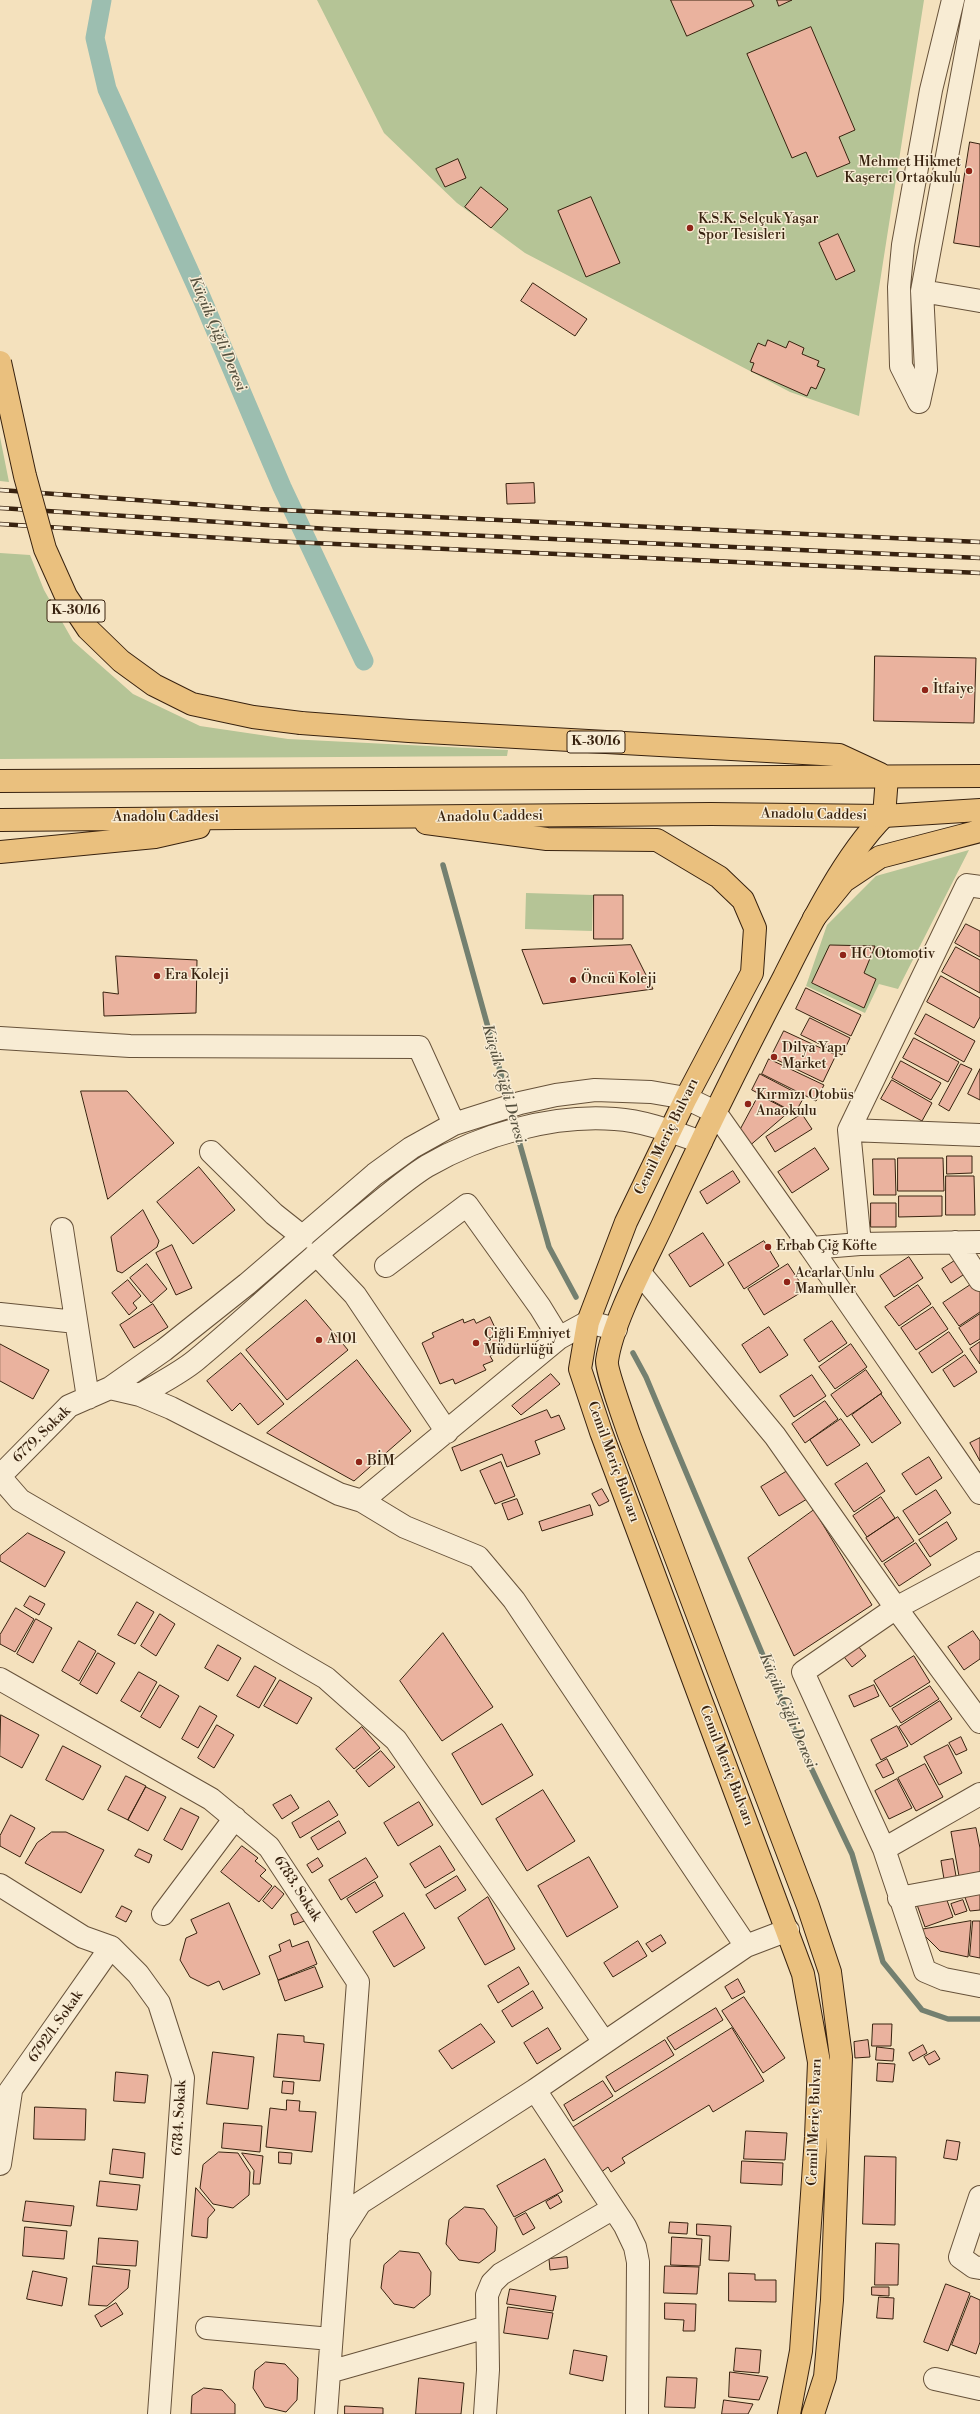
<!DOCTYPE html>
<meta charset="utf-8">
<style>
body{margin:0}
canvas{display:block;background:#f4e1bd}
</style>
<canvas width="980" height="2414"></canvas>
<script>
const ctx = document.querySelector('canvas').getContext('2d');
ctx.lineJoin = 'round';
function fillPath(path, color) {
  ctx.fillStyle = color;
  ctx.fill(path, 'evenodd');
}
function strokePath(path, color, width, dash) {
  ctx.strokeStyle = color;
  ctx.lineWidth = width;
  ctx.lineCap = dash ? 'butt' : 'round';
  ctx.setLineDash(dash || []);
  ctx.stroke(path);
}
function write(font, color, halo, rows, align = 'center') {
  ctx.font = font + ' "Libre Bodoni",serif';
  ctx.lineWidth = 3;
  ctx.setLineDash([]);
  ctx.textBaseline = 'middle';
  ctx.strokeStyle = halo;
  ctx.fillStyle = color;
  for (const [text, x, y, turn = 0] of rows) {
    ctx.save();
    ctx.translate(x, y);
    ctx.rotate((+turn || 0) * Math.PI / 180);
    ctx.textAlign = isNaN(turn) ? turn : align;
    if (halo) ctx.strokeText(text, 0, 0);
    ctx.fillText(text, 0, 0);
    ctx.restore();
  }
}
const green = new Path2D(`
 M317,0h607l-65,416 -69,-24 -265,-139 -68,-50 -73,-70z
 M0,437l9,45 -9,-1z
 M0,553l30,2 14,35 29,51 60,53 67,32 88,13 220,11 -1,6 -507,3z
 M969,850l-71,139 -19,-5 -14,29 -59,-27 21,-61 49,-49z
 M526,893l67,2 -1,36 -67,-2z`);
const stream = new Path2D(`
 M443,865l66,238
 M517,1134l32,113 27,50
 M633,1353l13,24 158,376 48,101 31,108 39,48 26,9h32`);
const canal = new Path2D(`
 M102,0l-7,38 12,51 95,210 80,188 82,174`);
const building = new Path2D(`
 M671,0h80l3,6 -67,30z
 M777,0h15l-13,6z
 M811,27l44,103 -16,7 11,26 -33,14 -11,-25 -14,6 -45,-104z
 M970,142l10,2v103l-26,-4z
 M458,159l8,19 -21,9 -9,-18z
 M481,187l27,22 -17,19 -26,-21z
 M591,197l29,66 -34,14 -28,-66z
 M838,234l17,37 -19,9 -17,-37z
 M533,283l54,36 -12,17 -54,-35z
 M768,340l18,8 3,-7 15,7 -2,6 17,7 -2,5 8,3 -9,20 -5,-2 -4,9 -56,-25 3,-8 -4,-1 8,-19 7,3z
 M534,483l1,20 -28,1 -1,-20z
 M875,656l101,2 -2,65 -100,-2z
 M594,895h29v44h-29z
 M966,924l14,7v26l-25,-14z
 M631,945l22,44 -110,15 -21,-54z
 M830,945l45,1 -11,27 12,6 -12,29 -52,-25z
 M956,947l24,13v33l-38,-21z
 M116,956l81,4 -1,53 -92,3 -1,-24 15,2z
 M941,976l39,22v19l-6,11 -47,-26z
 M806,988l55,27 -10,21 -55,-27z
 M926,1014l49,27 -11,21 -49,-28z
 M810,1018l40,20 -8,17 -41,-20z
 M784,1031l52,24 -13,27 -52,-25z
 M914,1038l45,24 -11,20 -45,-24z
 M769,1059l55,26 -8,16 -54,-27z
 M901,1061l40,22 -10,17 -39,-22z
 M961,1064l11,5 -23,42 -10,-6z
 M980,1069v31l-12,-6z
 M760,1074l44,23 -9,16 -43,-23z
 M892,1080l40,23 -10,18 -41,-22z
 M81,1091h46l47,52 -66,56z
 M759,1095l31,16 -43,37 -10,-12z
 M802,1114l10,15 -37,23 -9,-15z
 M815,1148l14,21 -37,24 -14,-21z
 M947,1156h25v17l-25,1z
 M898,1158h45l1,33h-46z
 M873,1159h22l1,36h-22z
 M199,1167l36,43 -42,34 -36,-42z
 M733,1171l7,11 -33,22 -7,-12z
 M946,1176h28l1,39h-29z
 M899,1196h43v20l-43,1z
 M871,1203h25v24h-25z
 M143,1210l16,31 -2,6 -35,26 -5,-2 -6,-34z
 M703,1233l21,32 -34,22 -21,-32z
 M764,1241l15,25 -35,23 -16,-26z
 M172,1245l20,43 -16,7 -20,-42z
 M909,1257l14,21 -29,19 -14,-21z
 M956,1260l10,13 -15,10 -9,-14z
 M147,1264l20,25 -16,14 -21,-25z
 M788,1264l17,26 -41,25 -16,-26z
 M128,1280l13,16 -8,7 4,5 -8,7 -17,-22z
 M975,1282l5,7v23l-21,14 -16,-23z
 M918,1285l13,19 -32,22 -14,-19z
 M306,1300l42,50 -61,50 -41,-50z
 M153,1304l15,23 -34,21 -14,-23z
 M933,1307l15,22 -32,21 -15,-22z
 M980,1314v25l-10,6 -11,-17z
 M490,1317l15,32 -15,7 3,5 -10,4 3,5 -31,14 -2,-5 -13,5 -18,-41 12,-6 -2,-4 31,-14 1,4 10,-4 2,4z
 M832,1321l15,22 -28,19 -15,-22z
 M769,1327l19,28 -28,18 -18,-28z
 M949,1332l14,20 -31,21 -13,-20z
 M980,1342v22l-10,-15z
 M0,1344l49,26 -16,29 -33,-18z
 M851,1344l16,23 -32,22 -16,-22z
 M241,1353l43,51 -26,21 -18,-22 -8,8 -25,-30z
 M965,1355l12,17 -23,15 -11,-17z
 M357,1360l54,71 -57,50 -87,-48z
 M866,1370l16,23 -35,24 -16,-22z
 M551,1374l9,10 -39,31 -9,-9z
 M812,1375l14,21 -32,21 -14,-21z
 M881,1394l20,29 -29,20 -20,-28z
 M825,1401l13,18 -33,24 -13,-19z
 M547,1410l4,8 8,-3 6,14 -30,12 5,13 -33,13 -5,-13 -41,17 -9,-23z
 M841,1419l19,26 -33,21 -17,-26z
 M980,1438v23l-10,-18z
 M929,1457l13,21 -26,17 -14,-21z
 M501,1462l14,34 -20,8 -15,-33z
 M867,1463l18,28 -31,21 -19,-28z
 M789,1470l18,29 -28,17 -18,-29z
 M602,1489l7,12 -10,5 -7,-12z
 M936,1490l15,23 -32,22 -16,-24z
 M881,1497l14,21 -28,19 -14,-21z
 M517,1499l6,15 -15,6 -6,-16z
 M590,1505l3,10 -51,16 -3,-9z
 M814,1510l58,95 -78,51 -46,-98z
 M898,1517l16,24 -32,21 -16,-24z
 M947,1522l10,17 -27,18 -11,-17z
 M28,1533l37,19 -20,35 -45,-26v-5z
 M916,1543l15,22 -32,21 -15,-22z
 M30,1596l15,8 -6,11 -15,-9z
 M137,1602l17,10 -19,32 -17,-9z
 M16,1608l18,11 -19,33 -15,-8v-9z
 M160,1614l15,10 -19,32 -15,-10z
 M36,1619l16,9 -19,35 -16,-9z
 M973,1631l7,10v18l-16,11 -16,-23z
 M443,1633l50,74 -51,34 -42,-60z
 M79,1641l17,10 -17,30 -17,-10z
 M855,1642l11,14 -14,11 -11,-14z
 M218,1645l23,13 -13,23 -23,-13z
 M98,1653l17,10 -18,31 -17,-10z
 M914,1656l16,26 -40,25 -16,-26z
 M255,1666l21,12 -17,30 -22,-12z
 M139,1672l18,10 -17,30 -19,-11z
 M280,1680l32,18 -15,26 -33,-18z
 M160,1685l19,11 -19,32 -19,-11z
 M874,1685l5,11 -25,11 -5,-11z
 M930,1686l9,13 -38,24 -9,-14z
 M940,1701l12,18 -41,26 -12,-18z
 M200,1706l17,10 -19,32 -16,-9z
 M1,1715l38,20 -17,33 -22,-12z
 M502,1724l31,51 -51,30 -30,-51z
 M217,1725l17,10 -20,33 -16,-10z
 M897,1726l11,20 -27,14 -10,-20z
 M362,1727l18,21 -26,21 -18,-20z
 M961,1737l6,13 -11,5 -7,-12z
 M948,1745l14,28 -23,12 -15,-28z
 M63,1746l38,20 -18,34 -37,-20z
 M381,1751l14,16 -26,20 -13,-16z
 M887,1759l7,14 -11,5 -7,-13z
 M925,1764l18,33 -27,14 -18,-33z
 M126,1776l20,10 -18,34 -20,-10z
 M897,1779l15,29 -23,11 -14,-28z
 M146,1787l20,10 -18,34 -20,-11z
 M543,1790l32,51 -48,30 -31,-52z
 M291,1795l8,13 -17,11 -9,-14z
 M329,1801l9,14 -38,23 -8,-15z
 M419,1802l14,23 -35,21 -14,-23z
 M181,1808l18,9 -17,33 -18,-10z
 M11,1815l24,13 -15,29 -20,-11v-10z
 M339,1821l7,12 -28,17 -7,-12z
 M976,1828l4,20v24l-21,4 -8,-44z
 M52,1832h14l38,18 -23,43 -56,-30 12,-20z
 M242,1846l16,12 -3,3 11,9 -6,6 12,10 -13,16 -38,-30z
 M440,1846l15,24 -30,18 -15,-24z
 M139,1849l13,6 -3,8 -14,-7z
 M589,1857l29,50 -51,30 -29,-51z
 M318,1858l5,8 -11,7 -5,-8z
 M366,1858l12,19 -37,23 -12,-20z
 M953,1859l3,17 -12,3 -3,-18z
 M457,1876l9,14 -31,19 -9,-14z
 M375,1882l8,14 -27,17 -9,-14z
 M275,1886l9,8 -12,15 -9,-8z
 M980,1889v21l-10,1 -7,-19z
 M944,1892l9,25 -28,10 -9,-25z
 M488,1897l27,52 -30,16 -27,-47z
 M963,1900l4,11 -12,4 -4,-11z
 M229,1903l31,71 -37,16 -4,-9 -11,5 -18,-9 -10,-17 6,-22 11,-5 -6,-13z
 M122,1906l10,5 -6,11 -10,-5z
 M303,1910l4,10 -13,5 -3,-10z
 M404,1913l21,35 -31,19 -21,-35z
 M971,1921l-3,36 -28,-6 -21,-21z
 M973,1921h7v37l-10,-2z
 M661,1935l5,8 -14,9 -6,-8z
 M290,1940l2,7 16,-6 9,23 -39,16 -9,-24 12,-5 -2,-6z
 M638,1941l9,15 -34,21 -9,-14z
 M315,1967l8,20 -38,14 -7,-20z
 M519,1967l10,17 -31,19 -10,-17z
 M738,1979l7,13 -13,7 -7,-12z
 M533,1991l10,17 -31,19 -10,-16z
 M744,1997l41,61 -22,15 -41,-62z
 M716,2008l7,12 -48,30 -8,-12z
 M481,2024l14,18 -43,27 -13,-18z
 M873,2024h19l-1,22h-19z
 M548,2028l13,21 -24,15 -13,-21z
 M732,2028l32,53 -51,31 -4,-7 -87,53 3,5 -14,9 -3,-5 -8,6 -28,-45z
 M278,2034l26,2v6l20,2 -4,37 -46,-4z
 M665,2040l9,15 -59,37 -9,-15z
 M868,2040l2,17 -15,1 -1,-16z
 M923,2045l4,8 -14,8 -4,-8z
 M877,2047l17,2 -1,12 -17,-1z
 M935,2051l5,8 -11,6 -5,-8z
 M213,2052l41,5 -6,52 -41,-5z
 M878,2063l17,1 -2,18 -16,-1z
 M116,2072l32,3 -3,28 -31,-2z
 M283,2081l11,1 -1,12 -11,-1z
 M603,2081l10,15 -40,25 -9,-16z
 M287,2100l13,1 -1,10 17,1 -4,40 -46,-5 4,-39 16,2z
 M35,2107l51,2 -1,31 -51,-1z
 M224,2123l38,3 -2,26 -38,-4z
 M746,2131l41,2 -2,27 -41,-1z
 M947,2140l13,2 -3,18 -13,-2z
 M113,2149l32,4 -2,25 -33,-4z
 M219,2152l19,1 12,19 -1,23 -16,13 -20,-4 -13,-16 3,-23z
 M279,2152l13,1 -1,11 -12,-1z
 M242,2153l21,3 -3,28h-7l1,-13z
 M865,2156l31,1 -1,68 -32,-1z
 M545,2159l18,32 -49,26 -17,-31z
 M742,2161l41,2 -1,22 -41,-2z
 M100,2181l40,4 -3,25 -40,-4z
 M196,2188l19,22 -7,8 -1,20 -15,-2z
 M558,2195l4,7 -12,7 -4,-7z
 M26,2201l48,5 -3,20 -48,-5z
 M465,2207l19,2 13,18 -2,24 -16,12 -20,-3 -13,-16 3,-24z
 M526,2213l9,15 -12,7 -8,-16z
 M670,2222l18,1 -1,11 -18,-1z
 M697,2224l34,2 -2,35 -20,-1 1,-24 -13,-1z
 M25,2227l42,4 -3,28 -41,-3z
 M672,2237l30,2 -2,27 -29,-1z
 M99,2238l39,3 -2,25 -39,-2z
 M876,2243l23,1 -1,41h-23z
 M400,2251l19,2 12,19 -1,23 -16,13 -20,-4 -13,-16 3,-23z
 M567,2257l1,11 -18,2 -1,-11z
 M93,2266l37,4 -2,18 -21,18 -18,-1z
 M665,2266l34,1 -2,27 -33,-1z
 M33,2271l34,7 -5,28 -35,-7z
 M729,2273l26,1v6h21v22l-47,-1z
 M946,2284l24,9 -22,58 -24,-9z
 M872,2287h17v9l-17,-1z
 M510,2289l46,7 -3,15 -46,-7z
 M971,2296l9,4v42l-4,12 -24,-9z
 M879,2297l15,1 -1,21 -16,-1z
 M116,2303l7,11 -22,13 -6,-11z
 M665,2303l31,1 -1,27h-12l1,-11 -19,-1z
 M508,2307l45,6 -5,26 -44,-6z
 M736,2348l25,2 -2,23 -25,-2z
 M574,2350l33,6 -4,25 -33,-7z
 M266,2362l19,2 13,14 -1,22 -11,12 -21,-5 -12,-19 2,-17z
 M730,2372l38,5 -9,23 -30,-3z
 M667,2377l30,1 -2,30 -30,-1z
 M419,2378l45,5 -3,31h-45z
 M204,2388l18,2 13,14v10h-44l1,-18z
 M724,2400l29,4 -5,10h-26z
 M345,2406l38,2v6h-38z`);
const minor = new Path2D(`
 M922,291l58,10
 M919,402l-18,-36 -2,-79 4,-42 28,-155 22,-90
 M919,402l7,-32 -4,-79 54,-291
 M0,1038l130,8 289,1 35,77
 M849,1130l131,5
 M211,1152l63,62 29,23
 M62,1229l26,169
 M955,1242l25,38
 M860,1244l-11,-114 118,-245 13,2
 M811,1248l169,245
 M316,1254l39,41 92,137
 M386,1266l81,-61 73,102 19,31
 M640,1273l135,163 121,172 84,114
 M0,1314l76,8
 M110,1388l54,-38 83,-66 128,-110 36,-26 43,-24 66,-21 36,-8 39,-5 56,2 35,6 29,14 96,136 49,-4 120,-2
 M140,1395c18,-11 39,-21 56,-35 58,-48 112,-101 171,-148 19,-15 39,-33 60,-46 54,-31 125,-52 188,-47 30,2 58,13 86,23
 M0,1476l69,-70 41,-18 30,7 31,13 168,86 23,7 197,-163 29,-16 28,7
 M0,1477l20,23 306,178 70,62 208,302
 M362,1501l43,26 73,30 36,43 232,346
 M980,1563l-84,45 -93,64 81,177 41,122 19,8 36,7
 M0,1679l211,120 58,48 89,135 -32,432
 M884,1849l96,-55
 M0,1885l83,52 28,10 27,27 21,29 24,75 -24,336
 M899,1898l81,-15
 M163,1914l72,-96
 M535,2090l90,136 10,21 3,15 -1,152
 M0,2105l111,-158
 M0,2164l11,-73
 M980,2197l-20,60 14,10 6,1
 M339,2236l21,-33 175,-113 211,-144 42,-16
 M207,2328l124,11
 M329,2372l158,-45
 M935,2379l45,10
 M485,2414l3,-44 -1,-75 5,-12 9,-9 111,-65`);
const major = new Path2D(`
 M426,823l121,16 110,1 62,37 24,23 12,28 -3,45 -66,125 -60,124 -38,100 -8,47 21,63 202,542 16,88 -3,75 -15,214 -12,63
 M813,2414l12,-37 7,-77 9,-243 -11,-85 -22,-66 -179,-472c-4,-12 -23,-64 -22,-73 5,-38 38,-99 55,-135 38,-84 79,-167 122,-249 26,-52 60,-121 100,-161l3,-39`);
const highway = new Path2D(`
 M301,723l108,8 430,24 41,19
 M0,781l980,-5
 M0,820l711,-6 173,2 96,-6
 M0,852l155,-15 44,-10
 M814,918l30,-37 36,-24 100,-26`);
const rail = new Path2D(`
 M0,490l259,19 721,33
 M0,508l329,21 651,29
 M0,524l269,17 711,32`);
const highwayBridge = new Path2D(`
 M0,362l25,114 20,73 21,47 22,33 33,32 33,24 38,19 61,13 48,6`);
const markers = [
 [969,171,4,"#8f2418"],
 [690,228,4,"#8f2418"],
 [925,690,4,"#8f2418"],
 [843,955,4,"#8f2418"],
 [157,976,4,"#8f2418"],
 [573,980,4,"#8f2418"],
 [774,1057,4,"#8f2418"],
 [748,1104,4,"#8f2418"],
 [768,1247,4,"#8f2418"],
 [787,1282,4,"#8f2418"],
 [319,1340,4,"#8f2418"],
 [476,1343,4,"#8f2418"],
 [359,1462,4,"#8f2418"]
];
const shields = [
 [76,611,58],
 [596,742,58]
];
const shieldNames = [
 ["K-30/16",76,611],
 ["K-30/16",596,742]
];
const poiNames = [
 ["Mehmet Hikmet",961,163,"right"],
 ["Kaşerci Ortaokulu",961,179,"right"],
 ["K.S.K. Selçuk Yaşar",698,220],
 ["Spor Tesisleri",698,236],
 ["İtfaiye",933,690],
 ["HC Otomotiv",851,955],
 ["Era Koleji",165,976],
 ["Öncü Koleji",581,980],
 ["Dilya Yapı",782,1049],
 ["Market",782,1065],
 ["Kırmızı Otobüs",756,1096],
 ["Anaokulu",756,1112],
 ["Erbab Çiğ Köfte",776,1247],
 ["Acarlar Unlu",795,1274],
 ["Mamuller",795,1290],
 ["Çiğli Emniyet",484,1335],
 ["Müdürlüğü",484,1351],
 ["A101",327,1340],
 ["BİM",367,1462]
];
const streetNames = [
 ["Anadolu Caddesi",814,815,1],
 ["Anadolu Caddesi",490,817,-1],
 ["Anadolu Caddesi",166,818],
 ["Cemil Meriç Bulvarı",667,1137,-64],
 ["6779. Sokak",42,1435,-44],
 ["Cemil Meriç Bulvarı",613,1462,70],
 ["Cemil Meriç Bulvarı",726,1766,69],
 ["6783. Sokak",297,1889,57],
 ["6792/1. Sokak",56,2027,-55],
 ["6784. Sokak",180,2118,-87],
 ["Cemil Meriç Bulvarı",815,2122,-88]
];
const waterNames = [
 ["Küçük Çiğli Deresi",217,334,67],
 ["Küçük Çiğli Deresi",503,1084,74],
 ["Küçük Çiğli Deresi",787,1711,67]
];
fillPath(green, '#b5c496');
strokePath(stream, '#748070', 5.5);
strokePath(canal, '#9cbeb0', 19);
fillPath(building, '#eab29e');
strokePath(building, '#38220f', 1);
strokePath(minor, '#67523a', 24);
strokePath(major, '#38220f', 24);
strokePath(highway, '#38220f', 24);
strokePath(minor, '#f8ecd4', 22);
strokePath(major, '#eac07e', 22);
strokePath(highway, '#eac07e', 22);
strokePath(rail, '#38220f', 4.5);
strokePath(rail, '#f8ecd4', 3, [9]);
strokePath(highwayBridge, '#38220f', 24, []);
strokePath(highwayBridge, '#eac07e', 22);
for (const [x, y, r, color] of markers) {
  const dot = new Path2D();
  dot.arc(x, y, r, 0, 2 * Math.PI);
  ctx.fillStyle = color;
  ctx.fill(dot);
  strokePath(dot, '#f8ecd4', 1.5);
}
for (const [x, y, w] of shields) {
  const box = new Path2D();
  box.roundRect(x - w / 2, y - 11, w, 22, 3);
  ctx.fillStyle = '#f8ecd4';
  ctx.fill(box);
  strokePath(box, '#38220f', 1);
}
write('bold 13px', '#38220f', null, shieldNames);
write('14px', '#38220f', '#f8ecd4', poiNames, 'left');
write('14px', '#38220f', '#f8ecd4', streetNames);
write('italic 15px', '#56513f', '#f8ecd4', waterNames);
</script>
